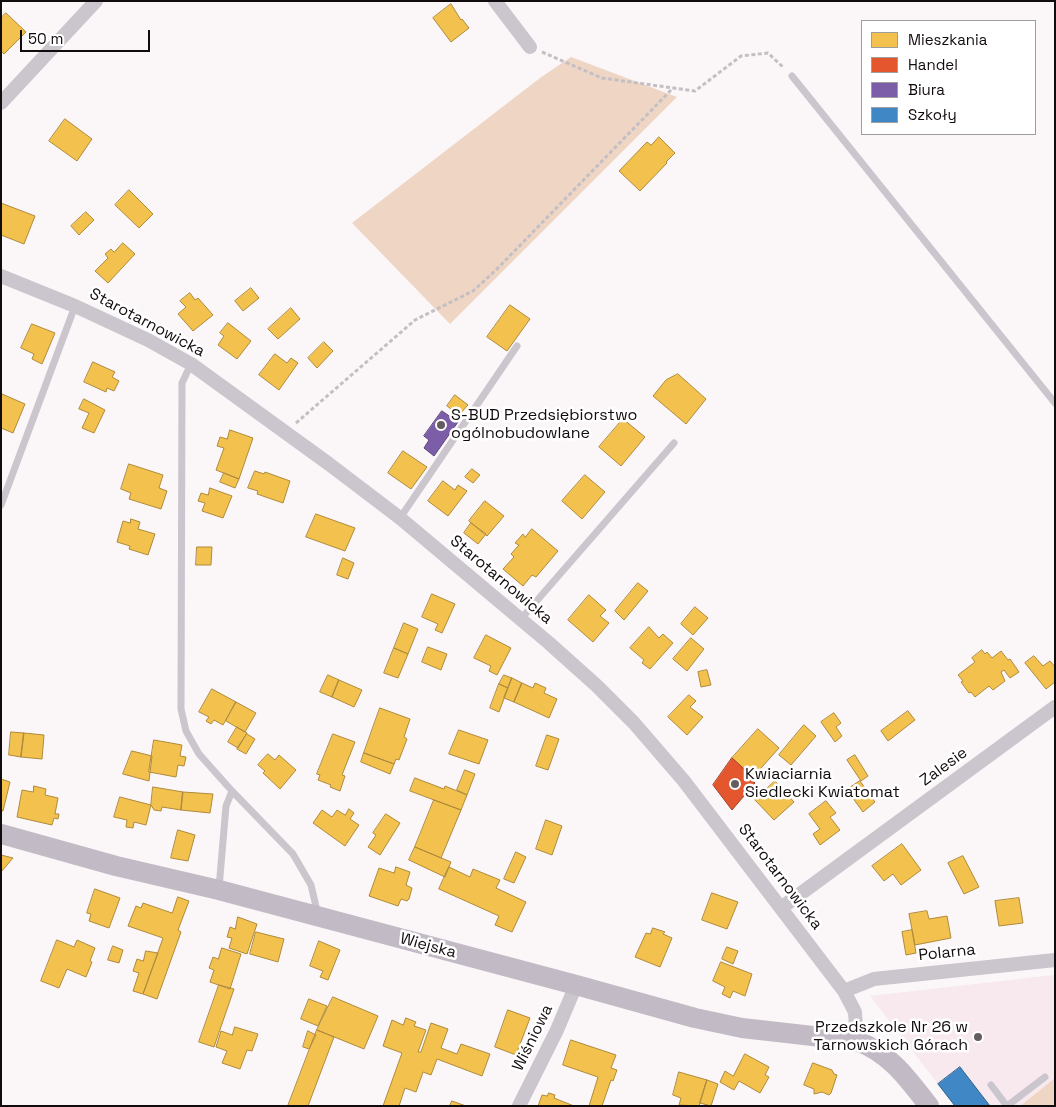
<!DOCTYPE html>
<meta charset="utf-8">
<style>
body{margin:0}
#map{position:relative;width:1056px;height:1107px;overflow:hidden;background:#fbf6f8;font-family:"Space Grotesk",sans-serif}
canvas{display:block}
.frame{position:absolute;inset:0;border:2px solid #120b0e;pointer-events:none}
.legend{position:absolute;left:861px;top:20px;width:175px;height:115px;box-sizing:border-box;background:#fff;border:1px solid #a09d9f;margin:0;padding:6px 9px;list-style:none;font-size:15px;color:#120b0e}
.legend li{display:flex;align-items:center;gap:10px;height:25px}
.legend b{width:25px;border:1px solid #a09d9f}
.scale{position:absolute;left:20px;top:30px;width:130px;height:22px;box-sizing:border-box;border:2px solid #120b0e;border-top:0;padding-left:6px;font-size:15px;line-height:18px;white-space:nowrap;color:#120b0e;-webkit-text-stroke:4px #fff;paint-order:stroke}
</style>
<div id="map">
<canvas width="1056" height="1107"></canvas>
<div class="frame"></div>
<ul class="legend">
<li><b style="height:14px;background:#f2c14e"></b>Mieszkania</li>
<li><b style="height:14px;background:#e4572e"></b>Handel</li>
<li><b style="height:14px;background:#7b5ea7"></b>Biura</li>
<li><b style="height:14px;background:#3f88c5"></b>Szkoły</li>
</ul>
<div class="scale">50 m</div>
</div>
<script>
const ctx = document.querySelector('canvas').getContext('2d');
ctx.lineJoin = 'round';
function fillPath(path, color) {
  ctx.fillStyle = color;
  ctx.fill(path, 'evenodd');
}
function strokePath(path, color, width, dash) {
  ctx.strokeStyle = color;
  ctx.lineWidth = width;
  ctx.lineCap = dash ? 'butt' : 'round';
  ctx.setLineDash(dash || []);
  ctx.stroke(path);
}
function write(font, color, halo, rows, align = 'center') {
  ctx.font = font + ' "Space Grotesk",sans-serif';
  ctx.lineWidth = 5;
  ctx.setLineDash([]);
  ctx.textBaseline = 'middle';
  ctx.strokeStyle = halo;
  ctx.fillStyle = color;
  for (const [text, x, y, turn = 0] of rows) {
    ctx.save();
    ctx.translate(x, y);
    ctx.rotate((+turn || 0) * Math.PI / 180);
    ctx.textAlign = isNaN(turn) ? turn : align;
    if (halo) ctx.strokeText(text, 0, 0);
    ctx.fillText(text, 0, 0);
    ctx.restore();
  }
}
const built = new Path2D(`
 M1054,975l1,103 -35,28h-65l-85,-110z`);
const green = new Path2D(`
 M571,57l106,40 -227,227 -98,-101 188,-145z
 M1055,1078v28h-35z`);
const homes = new Path2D(`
 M451,4l10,16 1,-1 7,9 -18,14 -18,-24z
 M6,13l20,19 -22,22 -3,-3v-33z
 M65,119l27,20 -15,22 -28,-20z
 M659,137l16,16 -9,9 1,1 -27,28 -21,-20 28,-29 4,3z
 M129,190l24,24 -14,14 -24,-23z
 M1,203l34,13 -11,28 -23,-9z
 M86,212l8,8 -15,15 -8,-9z
 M123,243l12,11 -27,29 -13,-12 13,-13 -3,-4 6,-5 3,3z
 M251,288l8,10 -16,13 -8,-10z
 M190,293l5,7 3,-2 15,17 -20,16 -15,-17 8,-7 -6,-6z
 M510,305l20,14 -23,32 -20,-14z
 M291,308l9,11 -22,20 -10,-10z
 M228,323l23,18 -14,18 -19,-14 6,-9 -4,-3z
 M32,324l23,9 -13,31 -10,-5 2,-5 -13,-6z
 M324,342l9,9 -16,17 -9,-10z
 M275,354l12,9 4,-5 7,5 -19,27 -20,-15z
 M93,362l22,10 -3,5 7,4 -5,10 -7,-3 -1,4 -22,-10z
 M678,374l28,25 -20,25 -33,-28 13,-16z
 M2,394l23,10 -12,29 -12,-5z
 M455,395l13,10 -9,10 -12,-9z
 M84,399l21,11 -11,23 -12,-5 7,-15 -10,-4z
 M623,419l22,18 -24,29 -22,-19z
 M230,430l23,8 -14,41 -23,-9 8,-22 -7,-2 3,-9 7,2z
 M403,451l24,16 -16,22 -23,-16z
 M129,464l34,11 -4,13 8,3 -6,18 -32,-10 2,-6 -10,-4z
 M472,469l8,6 -7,8 -8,-6z
 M255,471l9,3 1,-2 25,9 -7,22 -26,-9 1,-3 -10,-3z
 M224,473l15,6 -4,9 -15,-6z
 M585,475l20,17 -23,27 -20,-18z
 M443,481l12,9 3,-5 9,6 -19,25 -20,-15z
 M210,488l22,8 -9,22 -21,-7 3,-8 -7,-2 3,-8 7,2z
 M485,501l19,15 -17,20 -18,-15z
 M316,514l39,14 -10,23 -39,-14z
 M131,519l9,3 -2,7 17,5 -7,21 -19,-6 1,-3 -13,-4 6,-21 7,2z
 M471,523l15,11 -8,10 -14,-11z
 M532,529l26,22 -22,26 -4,-2 -9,11 -20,-17 11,-12 -3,-3 8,-9 -4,-2 8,-9 2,3z
 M197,547h15l-1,18h-15z
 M343,558l11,5 -6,16 -11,-4z
 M638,583l10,8 -24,29 -9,-9z
 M432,594l23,10 -13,29 -7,-3 3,-6 -16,-7z
 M589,595l17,15 -6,6 9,7 -16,19 -25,-22z
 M695,607l13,11 -15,17 -12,-11z
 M404,623l14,6 -10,25 -14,-6z
 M649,627l10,11 4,-4 10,9 -23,26 -8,-6 2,-3 -14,-12z
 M486,635l25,13 -14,27 -8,-4 2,-5 -17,-8z
 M691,638l13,11 -17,22 -14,-12z
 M428,647l19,7 -6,16 -19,-8z
 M394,648l14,6 -10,24 -14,-5z
 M982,650l3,4 2,-2 5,6 9,-7 7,9 2,-1 9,13 -9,6 -6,-8 -3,2 4,9 -12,9 -4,-4 -14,11 -4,-5 -2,1 -8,-11 2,-1 -5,-6 17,-13 -3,-4z
 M1034,656l9,10 7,-5 5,6v15l-9,7 -21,-26z
 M707,670l4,15 -10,2 -3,-15z
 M328,675l11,5 -7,17 -12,-5z
 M504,675l8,3 -4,10 -9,-4z
 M512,678l10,5 -8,19 -10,-4z
 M339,680l23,10 -8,17 -22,-10z
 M522,683l11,5 2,-5 11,5 -2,5 13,6 -8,19 -35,-16z
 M499,684l9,4 -9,24 -9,-4z
 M212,689l24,13 -13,23 -9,-5 -3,4 -5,-3 3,-4 -10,-5z
 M689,695l7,6 -6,6 13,10 -16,18 -19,-18z
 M236,702l20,11 -11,19 -19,-11z
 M380,708l30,11 -6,18 3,2 -8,21 -3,-1 -2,5 -30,-11z
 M908,711l7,9 -27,21 -7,-10z
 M834,713l7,10 -5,4 6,9 -7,6 -14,-20z
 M804,725l12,11 -25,29 -12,-10z
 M237,727l10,6 -9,15 -10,-6z
 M758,729l21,19 -26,29 -21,-19z
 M459,730l29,10 -9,24 -30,-10z
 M11,732l13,1 -3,24 -12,-2z
 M24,733l20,2 -2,24 -21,-2z
 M247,734l8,5 -9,15 -9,-5z
 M333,734l22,8 -13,33 3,1 -5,15 -10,-4 1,-2 -13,-5 2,-5 -3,-1z
 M547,735l12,4 -11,31 -12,-4z
 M154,740l28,5 -2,11 6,1 -2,9 -6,-1 -2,12 -27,-5z
 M132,751l20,5 -3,25 -26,-7z
 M364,753l30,11 -4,10 -29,-12z
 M268,754l7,6 4,-5 17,15 -16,19 -17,-16 2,-2 -7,-6z
 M855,755l13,21 -7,5 -14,-21z
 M465,770l10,4 -8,21 -10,-5z
 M415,778l29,11 1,-3 22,9 -6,15 -51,-19z
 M1,779l9,3 -7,29h-2z
 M775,781l19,21 -20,18 -19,-20z
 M860,781l15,21 -12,10 -11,-15 4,-3 -5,-7z
 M34,786l12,3 -1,6 13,3 -3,16h4l-1,5 -4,-1 -2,7 -35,-8 5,-27 11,2z
 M153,787l30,5 -2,18 -19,-3 -1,4 -7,-1 -3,-5z
 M183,792l30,2 -3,19 -29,-3z
 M120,797l31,8 -5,20 -12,-3 -1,6 -7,-1 1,-7 -13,-3z
 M434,800l27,10 -20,48 -26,-11z
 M826,801l10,12 -6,4 10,13 -20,15 -7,-11 7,-5 -11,-15z
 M349,809l5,4 -4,6 9,6 -14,21 -32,-23 9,-13 10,7 5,-7 8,5z
 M386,814l14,9 -20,32 -12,-8 8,-12 -3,-2z
 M546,820l16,6 -10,29 -16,-6z
 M178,830l17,5 -7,26 -17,-3z
 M902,844l19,26 -20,15 -8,-11 -9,7 -12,-15z
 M415,847l36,15 -6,15 -36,-17z
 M516,852l10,5 -12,26 -10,-4z
 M1,855l12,3 -12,14z
 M963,856l16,31 -15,7 -16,-31z
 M396,867l14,5 -4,13 6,3 -3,11 -2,2 -6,-2 -3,7 -29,-10 10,-28 15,5z
 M449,867l21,10 3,-8 27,11 -4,8 30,14 -14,30 -17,-7 4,-9 -60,-27z
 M95,889l25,9 -11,30 -20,-7 2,-7 -4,-1z
 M712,893l26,9 -11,27 -25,-9z
 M178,897l11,4 -11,29 3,2 -24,67 -14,-5 20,-56 -35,-12 8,-20 5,2 2,-5 29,10z
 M1019,898l4,25 -24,3 -4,-25z
 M927,911l2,8 18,-3 4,22 -36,7 -6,-31z
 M238,917l19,7 -10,30 -18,-6 3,-10 -5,-1 3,-10 5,2z
 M653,928l12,4 -2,2 9,4 -12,29 -25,-10 11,-24 4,1z
 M912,930l4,23 -10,2 -4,-23z
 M256,932l28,7 -6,23 -28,-8z
 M57,940l17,7 3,-7 18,8 -5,13 2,1 -6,15 -19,-8 -8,19 -18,-7z
 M319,941l21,9 -12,30 -8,-3 3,-6 -13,-5z
 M113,946l10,4 -4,13 -11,-3z
 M727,947l11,4 -5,13 -11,-5z
 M222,948l19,6 -11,35 -20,-7 4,-12 -5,-2 4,-11 5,2z
 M146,951l12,2 -15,41 -10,-3 6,-18 -6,-2 4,-12 6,2z
 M721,962l31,12 -7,22 -12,-5 -3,7 -8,-4 3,-7 -12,-6z
 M219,985l15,4 -20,58 -15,-5z
 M333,997l45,19 -14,33 -47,-19z
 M309,999l18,7 -9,20 -17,-7z
 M508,1010l22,8 -14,37 -21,-8z
 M406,1018l10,4 -2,4 12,4 -8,22h3l10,-29 17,6 -7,19 16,6 4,-10 29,10 -8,22 -45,-17 -6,16 -8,-3 -7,20 -11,-4 -6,18h-16l19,-53 -19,-7 9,-26 11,5z
 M235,1027l23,7 -6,17 -5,-1 -7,19 -18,-6 5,-12 -11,-4 5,-16 11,4z
 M317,1030l17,7 -26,69h-20z
 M308,1031l8,4 -7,14 -6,-2z
 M571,1040l45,15 -5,13 6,2 -4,11 -2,-1 -9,26h-13l9,-29 -35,-12z
 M745,1054l24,13 -4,8 4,2 -9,16 -21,-12 -5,9 -14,-8 5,-11 8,5z
 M813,1063l19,7 2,4 3,1 -6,18 -2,2 -7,-3 -8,2v-5l-10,-4z
 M679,1072l28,8 -8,26 -20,-1 2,-7 -8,-3z
 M707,1080l11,4 -7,22 -11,-3z
 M549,1093l6,2 -1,3 20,8h-36l4,-11 5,1z
 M452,1101l14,5h-16z`);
const shops = new Path2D(`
 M732,758l21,19 -2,3 4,3 -23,27 -19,-25z`);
const offices = new Path2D(`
 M442,411l16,11 -24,34 -10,-8 5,-8 -5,-4z`);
const schools = new Path2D(`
 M960,1067l30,39h-35l-17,-22z`);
const path = new Path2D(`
 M542,52l60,26 93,13 46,-35 27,-3 16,15
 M296,423l119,-103 58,-29 23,-21 177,-182`);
const lane = new Path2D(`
 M792,76l263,327
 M191,364l-9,19 -1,326 5,22 13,23 33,37 61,63 18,31 7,30
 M1,505l74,-199
 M400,518l117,-172
 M520,620l154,-177
 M219,888l7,-82 6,-15
 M991,1085l16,21
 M1007,1106l38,-29`);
const street = new Path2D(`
 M495,1l35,46
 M1,103l95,-102
 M1,276l74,30 73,34 43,24 138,100 71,54 149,125 48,43 37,37 50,58 160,210 11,21 2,29
 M781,908l274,-201
 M844,991l30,-12 181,-19
 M519,1106l38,-76 19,-45`);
const secondary = new Path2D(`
 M1,834l115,32 103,24 357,95 119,33 47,10 115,13c33,12 51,38 72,65`);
const markers = [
 [441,425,5,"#645d60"],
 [735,784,5,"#645d60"],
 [978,1037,5,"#645d60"]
];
const streetNames = [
 ["Starotarnowicka",147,323,28],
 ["Starotarnowicka",501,580,40],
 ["Zalesie",944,767,-36],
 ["Starotarnowicka",780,877,53],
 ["Wiejska",428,946,15],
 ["Polarna",947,953,-6],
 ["Wiśniowa",533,1038,-64]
];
const poiNames = [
 ["S-BUD Przedsiębiorstwo",451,416],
 ["ogólnobudowlane",451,434],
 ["Kwiaciarnia",745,775],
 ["Siedlecki Kwiatomat",745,793],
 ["Przedszkole Nr 26 w",968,1028,"right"],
 ["Tarnowskich Górach",968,1046,"right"]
];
fillPath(built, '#f8e9ef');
fillPath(green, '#efd6c4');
fillPath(homes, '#f2c14e');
strokePath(homes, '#af8a3b', 1);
fillPath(shops, '#e4572e');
strokePath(shops, '#a54024', 1);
fillPath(offices, '#7b5ea7');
strokePath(offices, '#5c4579', 1);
fillPath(schools, '#3f88c5');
strokePath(schools, '#32628e', 1);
strokePath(path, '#c4bfc4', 3, [4, 2.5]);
strokePath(lane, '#cbc5cd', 7);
strokePath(street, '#cbc5cd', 14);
strokePath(secondary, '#c2bac5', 20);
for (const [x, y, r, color] of markers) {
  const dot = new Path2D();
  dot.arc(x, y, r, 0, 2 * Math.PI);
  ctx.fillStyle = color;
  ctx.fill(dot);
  strokePath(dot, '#fff', 2);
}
write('16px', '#120b0e', '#fff', streetNames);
write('16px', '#120b0e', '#fff', poiNames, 'left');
</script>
